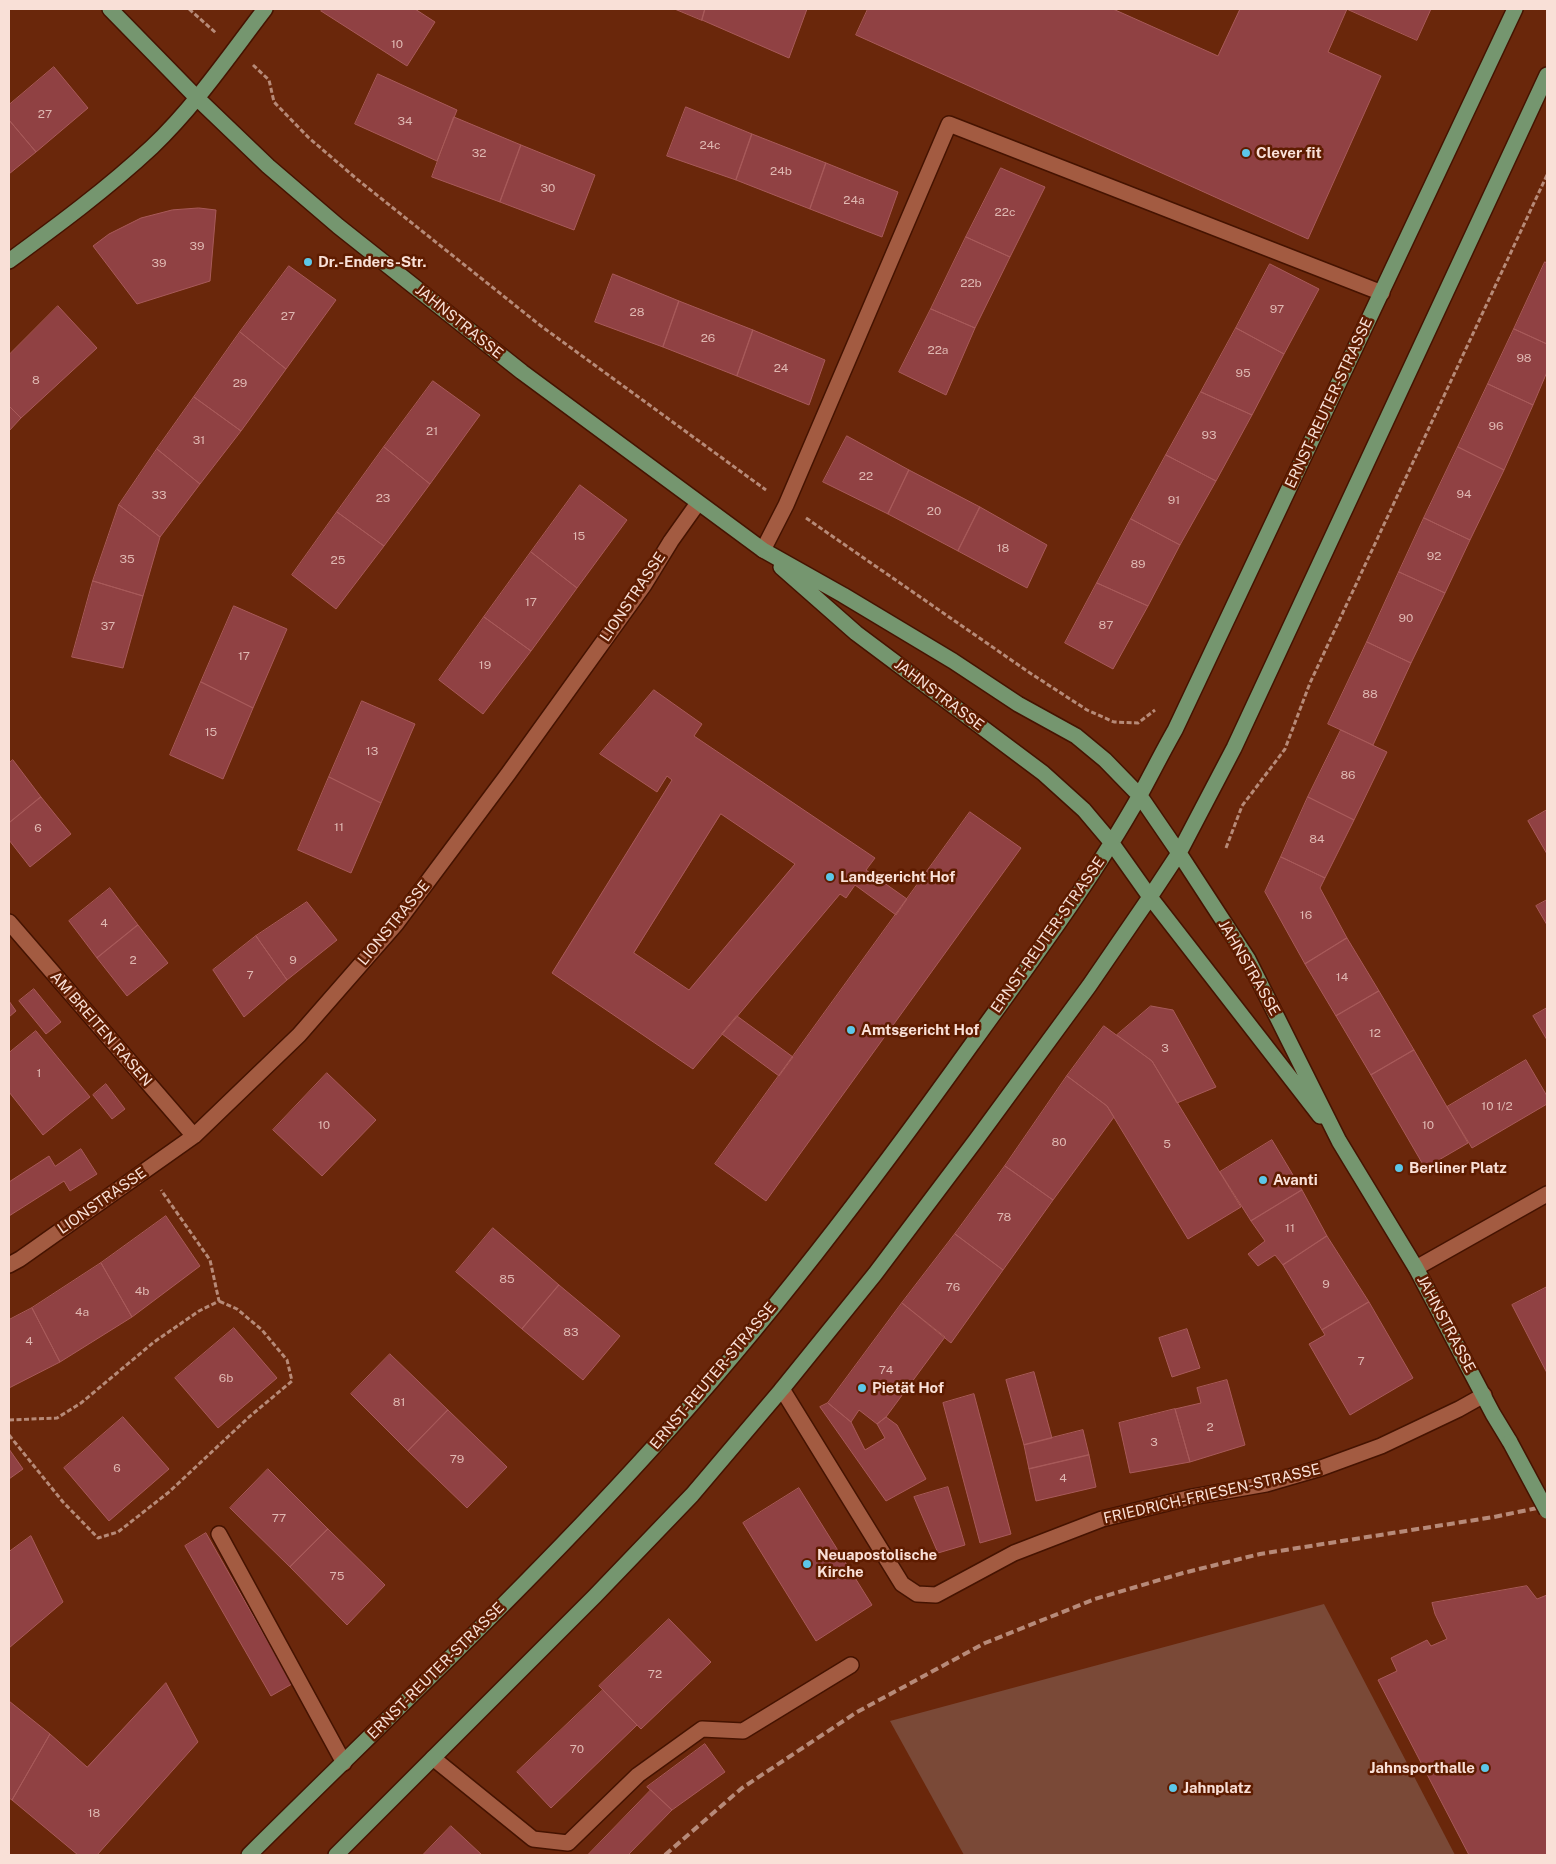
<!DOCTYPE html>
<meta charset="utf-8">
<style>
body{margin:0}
#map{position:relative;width:1556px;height:1864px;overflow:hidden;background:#6a270b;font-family:"Public Sans",sans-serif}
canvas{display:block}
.frame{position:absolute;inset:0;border:10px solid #f9e0d7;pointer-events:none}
</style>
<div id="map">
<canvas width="1556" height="1864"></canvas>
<div class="frame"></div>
</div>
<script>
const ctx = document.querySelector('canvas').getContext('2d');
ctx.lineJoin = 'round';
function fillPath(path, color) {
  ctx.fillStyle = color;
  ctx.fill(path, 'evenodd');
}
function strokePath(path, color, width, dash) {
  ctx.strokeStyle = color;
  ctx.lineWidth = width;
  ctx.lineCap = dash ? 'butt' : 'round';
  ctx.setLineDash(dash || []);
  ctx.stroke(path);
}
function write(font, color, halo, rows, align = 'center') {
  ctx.font = font + ' "Public Sans",sans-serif';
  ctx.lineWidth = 5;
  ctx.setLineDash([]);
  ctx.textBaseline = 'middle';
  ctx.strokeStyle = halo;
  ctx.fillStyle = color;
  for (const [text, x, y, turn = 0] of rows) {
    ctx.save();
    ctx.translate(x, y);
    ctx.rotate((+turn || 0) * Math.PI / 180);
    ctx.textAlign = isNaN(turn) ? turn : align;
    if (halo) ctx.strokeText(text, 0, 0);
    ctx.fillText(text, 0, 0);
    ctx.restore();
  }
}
const green = new Path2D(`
 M1324,1604l131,251h-491l-74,-134z`);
const building = new Path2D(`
 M323,9h92l20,13 -28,44 -86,-55z
 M675,9h30l-3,11z
 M705,9h102l-18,49 -87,-38z
 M868,9h245l105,47 22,-47h107l-19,43 53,24 -73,163 -452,-204z
 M1347,9h84l-14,31z
 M54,67l34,41 -52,44 -27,-32v-15z
 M378,74l79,36 -20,51 -82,-37z
 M686,107l66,27 -16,46 -69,-24z
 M454,117l67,28 -21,57 -68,-25z
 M9,120l27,32 -27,22z
 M752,134l74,29 -16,46 -74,-29z
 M521,145l74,30 -21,55 -74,-28z
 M826,163l72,29 -16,45 -72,-28z
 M1001,168l44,19 -35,70 -44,-20z
 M199,208l17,2 -6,71 -73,23 -44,-58 16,-12 32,-16 31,-8z
 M966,237l44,20 -35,71 -44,-19z
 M1545,262l2,1v81l-33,-15z
 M1270,264l49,25 -35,65 -48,-26z
 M289,266l47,34 -50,69 -46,-37z
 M613,274l66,27 -16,46 -68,-25z
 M679,301l74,29 -16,46 -74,-29z
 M58,306l39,42 -76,70 -12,-12v-51z
 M931,309l44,19 -29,67 -47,-23z
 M1236,328l48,26 -32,61 -51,-23z
 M1514,329l33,15v28l-14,33 -45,-21z
 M753,330l72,30 -16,45 -72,-29z
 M240,332l46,37 -45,62 -47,-34z
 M433,381l47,34 -50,69 -46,-37z
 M1488,384l45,21 -29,65 -46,-23z
 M1201,392l51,23 -36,66 -50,-26z
 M194,397l47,34 -41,53 -43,-35z
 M9,406l12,12 -12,13z
 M847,436l62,34 -21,44 -65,-32z
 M384,447l46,37 -46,62 -47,-34z
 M1458,447l46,23 -34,70 -46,-22z
 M157,449l43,35 -40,53 -41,-32z
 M1166,455l50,26 -36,64 -49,-26z
 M909,470l71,37 -22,44 -70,-37z
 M580,485l47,35 -50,68 -46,-36z
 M119,505l41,32 -17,59 -50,-15z
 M980,507l67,38 -20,43 -69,-37z
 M337,512l47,34 -48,63 -44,-34z
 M1424,518l46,22 -25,53 -46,-21z
 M1131,519l49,26 -32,61 -51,-23z
 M531,552l46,36 -46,63 -47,-34z
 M1399,572l46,21 -34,70 -44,-21z
 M93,581l50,15 -20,72 -51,-11z
 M1097,583l51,23 -35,63 -48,-26z
 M234,606l53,23 -34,79 -52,-26z
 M484,617l47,34 -48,63 -44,-34z
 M1367,642l44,21 -38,82 -45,-21z
 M201,682l52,26 -30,71 -53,-24z
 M654,690l48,34 -8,12 181,122 -9,12 41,29 -11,16 -41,-30 -9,13 -6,-4 -147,175 -141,-96 120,-193 -5,-4 -10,16 -57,-38zM721,814l74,50 -106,126 -55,-37z
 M362,701l53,23 -34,79 -52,-26z
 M1341,730l46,22 -33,68 -46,-23z
 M13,760l28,37 -32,26v-60z
 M329,777l52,26 -30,70 -53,-23z
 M41,797l30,37 -41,33 -21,-27v-17z
 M1308,797l46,23 -29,58 -44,-21z
 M1547,810v44l-19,-33z
 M970,812l51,36 -255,353 -51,-37z
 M1281,857l44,21 -5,10 27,50 -42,26 -40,-72z
 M110,888l28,37 -41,33 -28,-37z
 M1547,900v25l-11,-19z
 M307,902l30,38 -50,40 -31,-44z
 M138,925l30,38 -41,33 -30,-38z
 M256,936l31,44 -43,37 -31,-47z
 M1347,938l32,53 -43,25 -31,-52z
 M34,989l27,33 -15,12 -27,-33z
 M1379,991l35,59 -43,25 -35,-59z
 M9,1001l7,10 -7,6z
 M1151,1006l22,4 43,77 -39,16 -25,-42 -35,-26z
 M1547,1008v32l-14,-24z
 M737,1016l56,41 -14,19 -57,-42z
 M1104,1026l48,35 89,146 -53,32 -81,-133 -40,-30z
 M36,1031l54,66 -47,38 -34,-43v-39z
 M1414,1050l54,93 -43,25 -54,-93z
 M1526,1060l21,36v8l-75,44 -25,-41z
 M327,1073l49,47 -54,56 -49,-46z
 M1067,1076l40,30 7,11 -61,83 -48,-34z
 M106,1084l19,25 -13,10 -19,-24z
 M1272,1140l30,50 -51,31 -31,-49z
 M81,1149l16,25 -27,17 -6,-10 -55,35v-34l40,-26 6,10z
 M1005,1166l48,34 -50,70 -48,-36z
 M1302,1190l25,46 -44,29 -8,-10 -17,11 -10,-12 17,-13 -14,-20z
 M166,1216l34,50 -68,51 -31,-54z
 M493,1228l66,57 -37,44 -66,-57z
 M955,1234l48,36 -52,73 -49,-40z
 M1327,1236l42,66 -47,28 -39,-65z
 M101,1263l31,54 -72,45 -28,-54z
 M559,1285l61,51 -37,44 -61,-51z
 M1547,1287v86l-35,-68z
 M1369,1302l44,76 -63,37 -41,-71 16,-9 -3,-5z
 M902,1303l43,34 -59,80 -9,7 -18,-14 -8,12 -23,-19z
 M32,1308l28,54 -51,26v-68z
 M234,1328l43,50 -59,50 -43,-50z
 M1187,1329l13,39 -28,9 -13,-39z
 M390,1354l58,56 -40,41 -57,-57z
 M1034,1372l18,66 -28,7 -18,-65z
 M1227,1380l18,65 -55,17 -15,-53 26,-6 -4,-15z
 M974,1394l37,140 -31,9 -37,-140z
 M828,1403l23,19 14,28 20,-12 -8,-14 9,-7 11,8 29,54 -40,22 -66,-94z
 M1175,1409l15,53 -60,11 -11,-50z
 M448,1410l59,57 -40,41 -59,-57z
 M123,1417l46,52 -60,52 -45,-53z
 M1083,1430l6,25 -60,14 -5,-24z
 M9,1449l14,20 -14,10z
 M1089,1455l7,32 -60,14 -7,-32z
 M268,1469l60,60 -38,38 -60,-59z
 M948,1487l17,58 -27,8 -24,-56z
 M799,1488l73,117 -56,36 -73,-118z
 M328,1529l57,56 -38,40 -57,-58z
 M206,1533l86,151 -21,12 -86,-150z
 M31,1536l32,66 -54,46v-96z
 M1527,1586l10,13 10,-4v260h-78l-91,-175 19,-9 -6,-13 36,-18 4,6 16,-7 -12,-25 -3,-11z
 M669,1619l42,43 -70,67 -42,-43z
 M166,1683l32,59 -101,113h-19l-66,-55 38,-66 37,33z
 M603,1690l34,35 -86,83 -34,-36z
 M9,1701l41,33 -38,66 -3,-2z
 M705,1744l20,28 -53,38 -25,-23z
 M651,1790l21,20 -44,45h-40z
 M451,1826l31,29h-59z`);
const path = new Path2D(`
 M189,9l27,24
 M253,65l16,15 5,22 35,36 49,42 183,146 225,164
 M806,518l224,155 57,37 27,12 24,1 17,-13
 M1226,848l16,-42 43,-57 25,-66 237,-508
 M9,1420l48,-2 24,-15 73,-61 45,-31 20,-10 -9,-41 -49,-70
 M9,1435l54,67 35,36 20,-6 51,-40 80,-75 43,-36 -5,-21 -25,-30 -25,-21 -18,-8`);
const minor = new Path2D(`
 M763,550l23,-45 163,-381 433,169
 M9,922l185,214
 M9,1265l11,-6 174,-123 105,-101 97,-111 112,-150 136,-189 27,-44 27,-38
 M1416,1268l131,-74
 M782,1389l120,195 15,10 19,1 78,-42 88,-34 90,-22 74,-13 55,-16 60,-22 78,-37 25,-14
 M219,1534l125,229
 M433,1758l100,81 35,4 70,-68 64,-46 41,2 108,-66`);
const major = new Path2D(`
 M110,9l87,89 71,68 70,60 184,146 241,178 80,45 110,66 65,43 58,32 29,24 35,36 39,57 69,106 91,182 77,127 77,146 17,28
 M9,261c49,-36 98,-72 143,-114 43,-41 77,-91 113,-138
 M781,567l75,66 187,140 41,37 27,32 39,55 170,219
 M249,1855c134,-133 272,-262 399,-402 117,-128 223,-268 324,-409 58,-81 119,-162 168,-249 12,-22 23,-44 35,-65l340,-721
 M336,1855l259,-259 97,-101 90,-106 93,-115 101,-134 113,-154 61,-89 29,-44 55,-105 313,-673`);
const rail = new Path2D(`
 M665,1855l77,-67 115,-76 128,-69 110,-44 88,-26 77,-19 234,-37 53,-11`);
const majorBridge = new Path2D(`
 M1510,1442l37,69`);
const markers = [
 [1246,153,5,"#5cc7e8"],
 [308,262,5,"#5cc7e8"],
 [830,877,5,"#5cc7e8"],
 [851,1030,5,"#5cc7e8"],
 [1399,1168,5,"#5cc7e8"],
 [1263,1180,5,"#5cc7e8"],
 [862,1388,5,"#5cc7e8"],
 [807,1564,5,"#5cc7e8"],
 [1485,1768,5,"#5cc7e8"],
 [1173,1788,5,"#5cc7e8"]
];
const numberNames = [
 ["10",397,44],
 ["27",45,114],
 ["34",405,121],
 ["24c",710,145],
 ["32",479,153],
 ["24b",781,171],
 ["30",548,188],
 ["24a",854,200],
 ["22c",1005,212],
 ["39",197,246],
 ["39",159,263],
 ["22b",971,283],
 ["97",1277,309],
 ["28",637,312],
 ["27",288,316],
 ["26",708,338],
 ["22a",938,350],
 ["98",1524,358],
 ["24",781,368],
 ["95",1243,373],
 ["8",36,380],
 ["29",240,383],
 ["96",1496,426],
 ["21",432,431],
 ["93",1209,435],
 ["31",199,440],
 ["22",866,476],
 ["94",1464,494],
 ["33",159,495],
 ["23",383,498],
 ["91",1174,500],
 ["20",934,511],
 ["15",579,536],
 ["18",1003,548],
 ["92",1434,556],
 ["35",127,559],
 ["25",338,560],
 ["89",1138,564],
 ["17",531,602],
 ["90",1406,618],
 ["87",1106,625],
 ["37",108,626],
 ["17",244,656],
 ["19",485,665],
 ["88",1370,694],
 ["15",211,732],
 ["13",372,751],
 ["86",1348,775],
 ["11",339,827],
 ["6",38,828],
 ["84",1317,839],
 ["16",1306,915],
 ["4",104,923],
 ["2",133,960],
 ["9",293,960],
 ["7",250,975],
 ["14",1342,977],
 ["12",1375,1033],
 ["3",1165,1048],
 ["1",39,1073],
 ["10 1/2",1497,1106],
 ["10",324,1125],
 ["10",1428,1125],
 ["80",1059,1142],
 ["5",1167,1144],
 ["78",1004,1217],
 ["11",1290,1228],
 ["85",507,1279],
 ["9",1326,1284],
 ["76",953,1287],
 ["4b",142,1291],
 ["4a",82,1312],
 ["83",571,1332],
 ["4",29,1341],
 ["7",1361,1361],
 ["74",886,1370],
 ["6b",226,1378],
 ["81",399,1402],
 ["2",1210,1427],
 ["3",1154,1442],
 ["79",457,1459],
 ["6",117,1468],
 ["4",1063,1478],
 ["77",279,1518],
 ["75",337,1576],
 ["72",655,1674],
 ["70",577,1749],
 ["18",94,1813]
];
const poiNames = [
 ["Clever fit",1256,153],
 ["Dr.-Enders-Str.",318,262],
 ["Landgericht Hof",840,877],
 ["Amtsgericht Hof",861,1030],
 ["Berliner Platz",1409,1168],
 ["Avanti",1273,1180],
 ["Pietät Hof",872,1388],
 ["Neuapostolische",817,1555],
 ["Kirche",817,1572],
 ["Jahnsporthalle",1475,1768,"right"],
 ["Jahnplatz",1183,1788]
];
const streetNames = [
 ["JAHNSTRASSE",459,322,39],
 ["ERNST-REUTER-STRASSE",1329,403,-65],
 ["LIONSTRASSE",633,597,-56],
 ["JAHNSTRASSE",939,695,37],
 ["LIONSTRASSE",394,923,-51],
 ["ERNST-REUTER-STRASSE",1048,935,-55],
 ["JAHNSTRASSE",1249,968,60],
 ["AM BREITEN RASEN",101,1029,49],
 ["LIONSTRASSE",102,1201,-35],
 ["JAHNSTRASSE",1446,1324,62],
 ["ERNST-REUTER-STRASSE",713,1376,-50],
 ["FRIEDRICH-FRIESEN-STRASSE",1212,1494,-13],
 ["ERNST-REUTER-STRASSE",436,1671,-45]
];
fillPath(green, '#7a4937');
fillPath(building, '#904143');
strokePath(building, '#a85a5a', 1);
strokePath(minor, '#451300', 18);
strokePath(major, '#451300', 18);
strokePath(path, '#b78a78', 3, [5, 2.5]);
strokePath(minor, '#a35b41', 15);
strokePath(major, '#75966f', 15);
strokePath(rail, '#b78a79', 4, [8, 4]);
strokePath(majorBridge, '#451300', 18, []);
strokePath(majorBridge, '#75966f', 15);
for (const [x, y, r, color] of markers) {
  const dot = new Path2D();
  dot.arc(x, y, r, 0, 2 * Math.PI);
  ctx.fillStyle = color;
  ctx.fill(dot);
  strokePath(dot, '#5e1c00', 2);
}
write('12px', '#dfb8b2', null, numberNames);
write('bold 15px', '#f9e0d7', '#5e1c00', poiNames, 'left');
write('15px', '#f9e0d7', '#5e1c00', streetNames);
</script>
